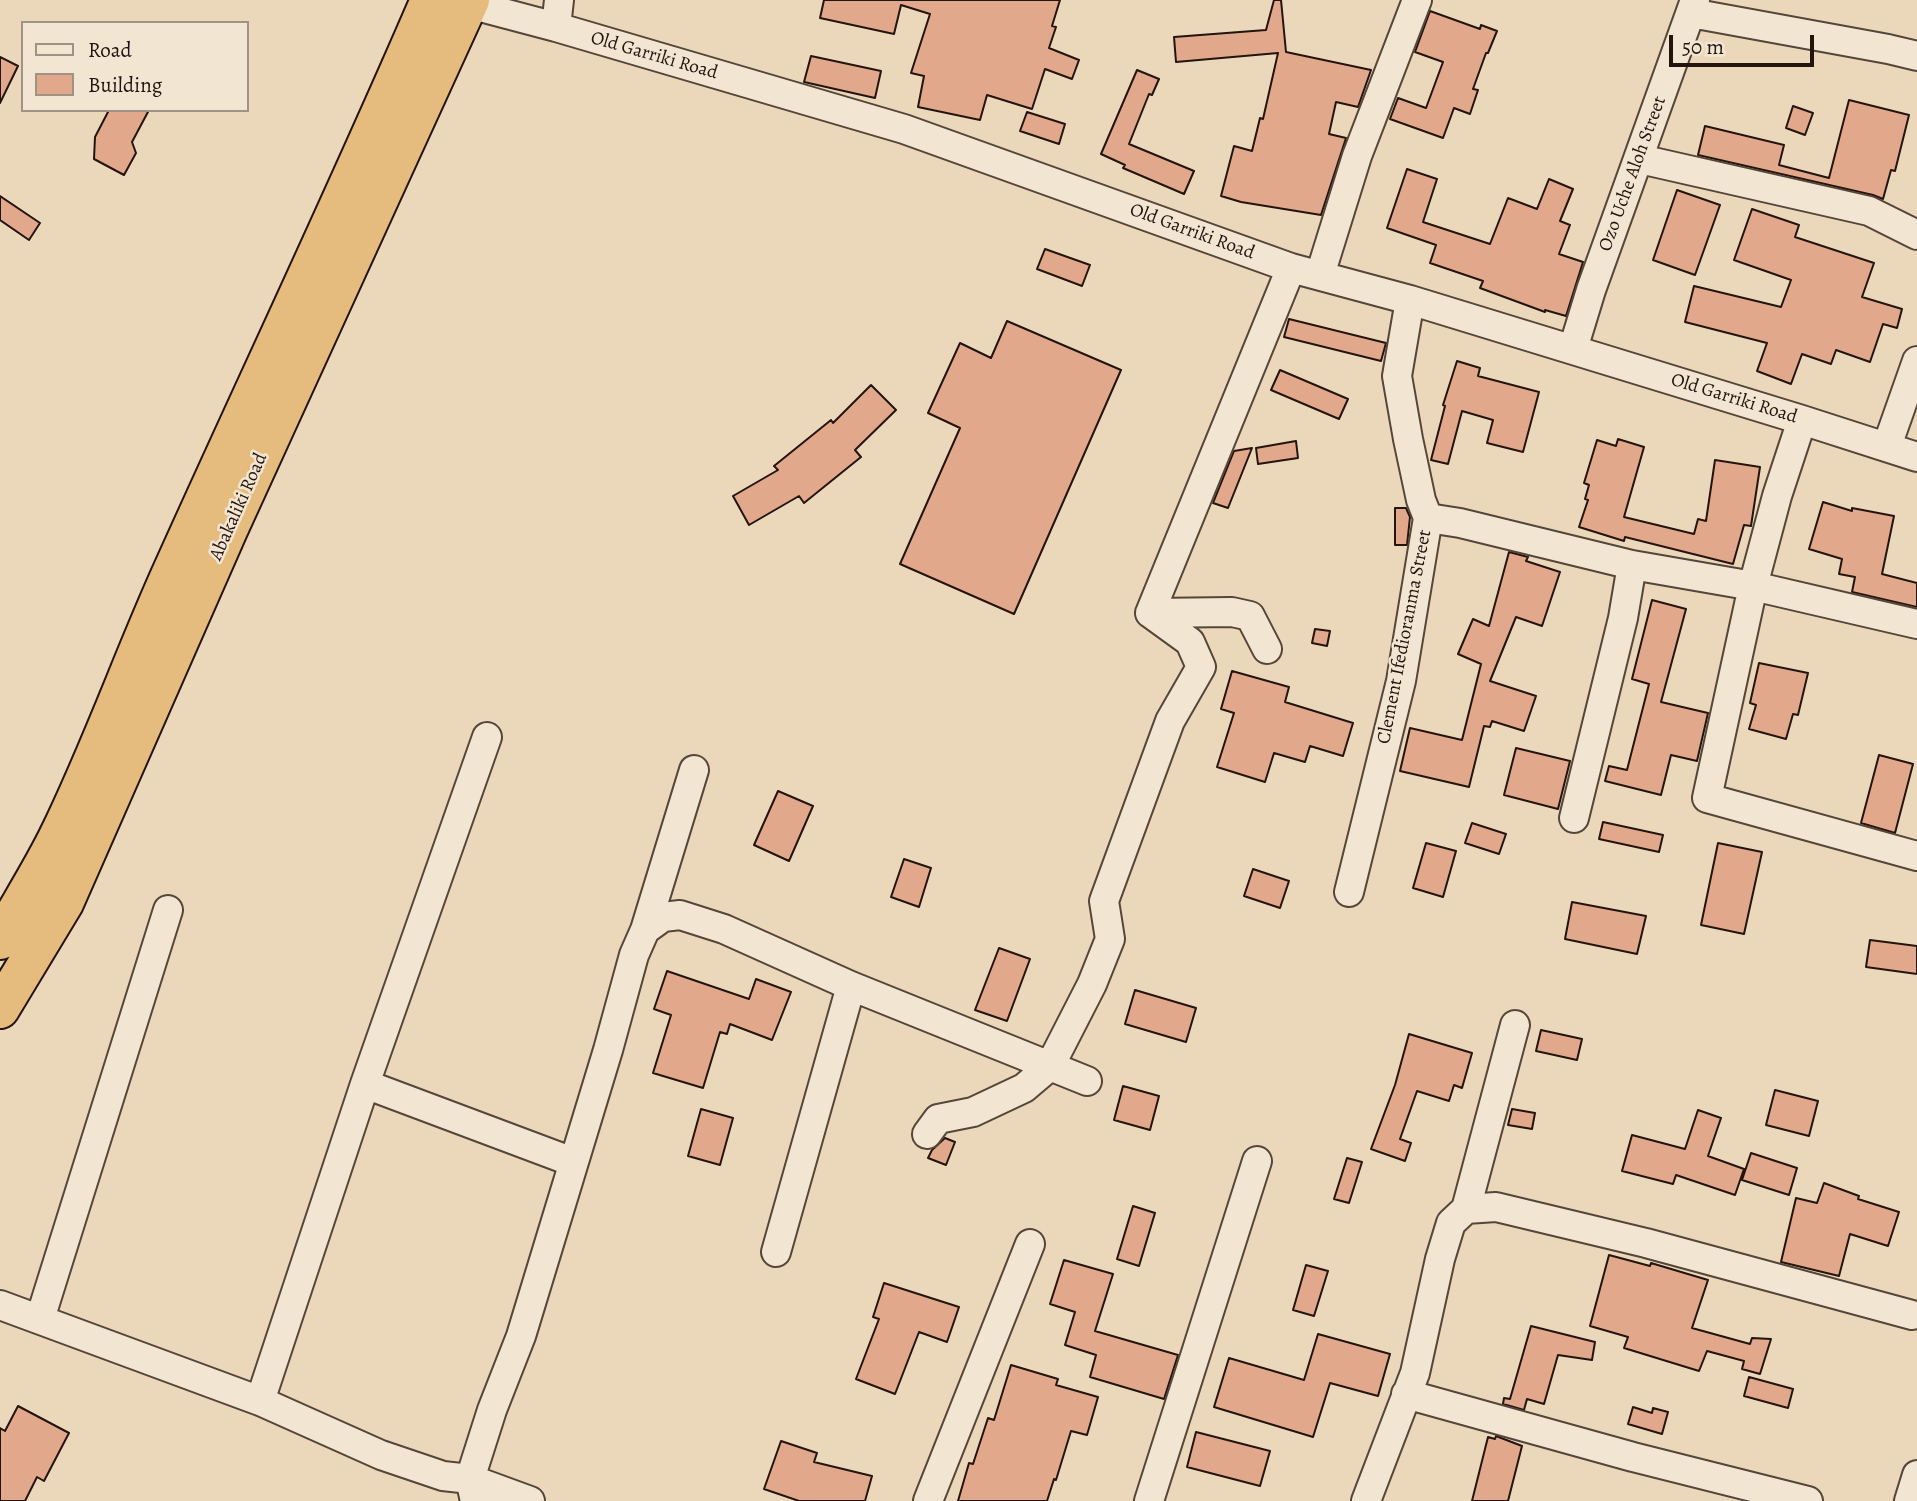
<!DOCTYPE html>
<style>
body{margin:0}
#map{position:relative;width:1917px;height:1501px;overflow:hidden;background:#ebd8bb;font-family:Alegreya,serif}
canvas{display:block}
.legend{position:absolute;left:21px;top:21px;width:228px;height:91px;box-sizing:border-box;background:#f2e6d3;border:2px solid #a09284;margin:0;padding:9px 12px;list-style:none;font-size:21px;color:#24140e}
.legend li{display:flex;align-items:center;gap:14px;height:35px}
.legend b{width:35px;border:2px solid #a09284}
.scale{position:absolute;left:1669px;top:35px;width:145px;height:32px;box-sizing:border-box;border:4px solid #24140e;border-top:0;padding-left:9px;font-size:21px;line-height:24px;white-space:nowrap;color:#24140e;-webkit-text-stroke:5px #f2e6d3;paint-order:stroke}
</style>
<div id="map">
<canvas width="1917" height="1501"></canvas>
<ul class="legend">
<li><b style="height:9px;background:#f2e6d3"></b>Road</li>
<li><b style="height:19px;background:#e2a88b"></b>Building</li>
</ul>
<div class="scale">50 m</div>
</div>
<script>
const ctx = document.querySelector('canvas').getContext('2d');
ctx.lineJoin = 'round';
function fillPath(path, color) {
  ctx.fillStyle = color;
  ctx.fill(path, 'evenodd');
}
function strokePath(path, color, width, dash) {
  ctx.strokeStyle = color;
  ctx.lineWidth = width;
  ctx.lineCap = dash ? 'butt' : 'round';
  ctx.setLineDash(dash || []);
  ctx.stroke(path);
}
function write(font, color, halo, rows, align = 'center') {
  ctx.font = font + ' Alegreya,serif';
  ctx.lineWidth = 5;
  ctx.setLineDash([]);
  ctx.textBaseline = 'middle';
  ctx.strokeStyle = halo;
  ctx.fillStyle = color;
  for (const [text, x, y, turn = 0] of rows) {
    ctx.save();
    ctx.translate(x, y);
    ctx.rotate((+turn || 0) * Math.PI / 180);
    ctx.textAlign = isNaN(turn) ? turn : align;
    if (halo) ctx.strokeText(text, 0, 0);
    ctx.fillText(text, 0, 0);
    ctx.restore();
  }
}
const building = new Path2D(`
 M824,0h236l-8,26 4,1 -7,21 30,12 -7,19 -27,-10 -13,40 -45,-14 -7,25 -62,-13 6,-31 -13,-3 19,-59 -29,-9 -7,29 -74,-16z
 M1274,0h7l5,52 85,18 -13,37 -22,-5 -7,32 17,4 -25,77 -80,-13 -20,-6 13,-50 18,5 8,-33 3,1 15,-66 -102,9 -2,-25 92,-7z
 M1430,11l50,18 1,-4 16,6 -9,22h-2l-13,36 5,1 -8,24 -16,-6 -11,30 -53,-19 8,-21 28,10 17,-46 -28,-10z
 M811,56l70,15 -6,27 -71,-16z
 M0,57l18,9 -18,37z
 M1137,70l22,9 -7,16 -3,-1 -20,50 65,27 -10,23 -61,-26 2,-3 -24,-11z
 M1849,100l60,15 -14,56 -4,-1 -8,29 -10,-4 -175,-40 7,-29 79,19 -5,20 50,13z
 M1793,106l20,7 -8,22 -19,-7z
 M109,110h40l-17,32 4,11 -12,22 -30,-16 1,-22z
 M1027,112l38,12 -6,20 -39,-13z
 M1407,169l30,10 -14,43 67,22 18,-46 29,11 12,-30 24,10 -13,32 10,4 -11,29 24,8 -17,54 -21,-6v2l-65,-24 3,-7 -53,-18 6,-18 -49,-17z
 M1677,190l43,15 -25,70 -42,-15z
 M0,196l40,27 -11,17 -29,-20z
 M1752,209l47,16 -4,12 79,26 -12,34 40,12 -5,19 -14,-4 -13,38 -34,-12 -5,14 -29,-10 -11,30 -34,-13 10,-28 -82,-21 9,-36 87,21 10,-27 -57,-20z
 M1045,249l45,16 -8,21 -45,-17z
 M1289,319l97,24 -5,18 -97,-24z
 M1007,321l114,49 -107,244 -114,-50 60,-136 -32,-15 32,-70 31,15z
 M1457,361l23,7 -2,8 61,16 -16,60 -36,-9 6,-23 -31,-9 -14,53 -17,-4 14,-54 -2,-1z
 M1280,370l68,29 -9,20 -68,-29z
 M871,385l25,25 -41,40 6,7 -57,46 -5,-7 -50,29 -16,-29 45,-26 -4,-4 57,-46 2,3z
 M1618,439l26,8 -20,70 70,17 4,-15 8,2 9,-61 45,7 -9,59 -7,-1 -11,39 -108,-27 -1,4 -45,-14 9,-27 -3,-1 4,-14 -5,-2 13,-43 19,6z
 M1296,441l2,17 -40,6 -2,-16z
 M1252,448l-24,60 -15,-5 21,-52z
 M1823,502l29,9v-3l42,8 -12,58 35,9v24l-65,-15 3,-15 -16,-3 3,-15 -33,-10z
 M1395,508h11l4,9 -3,28h-12z
 M1509,552l19,5 -2,4 34,11 -18,54 -26,-9 -26,64 46,15 -12,35 -32,-10 -2,6 -6,-1 -15,61 -69,-16 10,-43 52,12 19,-76 -23,-10 15,-35 16,7z
 M1652,600l34,9 -25,93 47,11 -11,48 -26,-6 -10,40 -56,-14 4,-15 18,4 22,-86 -17,-5z
 M1315,629l15,2 -3,15 -15,-3z
 M1759,663l49,10 -10,42 -5,-1 -7,25 -37,-10 7,-24 -6,-2z
 M1232,671l57,16 -4,15 68,21 -10,33 -33,-10 -5,16 -31,-9 -9,29 -48,-15 17,-54 -13,-4z
 M1516,748l54,13 -12,48 -54,-14z
 M1879,755l34,9 -18,69 -34,-10z
 M778,791l35,15 -24,55 -35,-16z
 M1603,822l60,13 -4,17 -60,-13z
 M1472,823l34,11 -7,20 -34,-11z
 M1426,843l30,8 -13,46 -30,-9z
 M1718,843l44,9 -18,82 -43,-9z
 M904,859l27,9 -12,39 -28,-10z
 M1253,869l36,12 -9,27 -36,-12z
 M1572,902l74,14 -9,38 -72,-15z
 M1870,940l47,6v28l-51,-7z
 M999,948l31,11 -23,62 -32,-11z
 M667,971l82,28 7,-20 35,13 -19,48 -42,-16 -3,10 -7,-2 -17,56 -50,-15 18,-58 -17,-6z
 M1135,990l61,18 -10,34 -61,-18z
 M1541,1030l41,9 -5,21 -41,-9z
 M1409,1034l63,19 -10,35 -8,-3 -5,16 -32,-10 -17,48 11,4 -6,18 -34,-12 24,-64z
 M1123,1086l36,10 -9,34 -36,-10z
 M1775,1090l43,11 -9,35 -43,-11z
 M701,1109l32,9 -13,47 -32,-9z
 M1512,1109l23,4 -3,16 -24,-4z
 M1698,1110l23,8 -13,38 36,13 -9,26 -59,-20 -3,9 -51,-13 10,-36 53,14z
 M945,1138l10,4 -9,23 -18,-7 4,-8z
 M1751,1153l46,15 -8,27 -47,-15z
 M1347,1158l15,4 -13,41 -15,-4z
 M1824,1183l35,13 -1,3 41,13 -11,34 -38,-12 -11,42 -58,-14 15,-64 21,5z
 M1133,1206l22,7 -16,53 -22,-7z
 M1609,1255l41,11 1,-3 57,17 -16,48 58,16 2,-6 19,1 -11,35 -18,-5 2,-8 -37,-10 -8,20 -75,-23 4,-11 -38,-11z
 M1064,1260l49,14 -18,57 83,24 -14,44 -74,-22 6,-22 -31,-10 10,-33 -25,-8z
 M1306,1265l22,6 -14,45 -21,-6z
 M884,1283l75,24 -12,35 -28,-10 -24,62 -39,-15 23,-60 -6,-2z
 M1531,1326l64,16 -3,18 -34,-5 -14,49 -17,-5 -3,11 -21,-6 1,-6 6,1z
 M1318,1334l72,20 -12,42 -48,-13 -17,54 -99,-30 15,-49 75,22z
 M1011,1365l47,14 -2,6 42,12 -11,38 -16,-4 -15,49 -2,-1 -7,22h-89l11,-38 4,1 15,-46 6,2z
 M1749,1377l44,12 -5,19 -44,-12z
 M18,1406l51,27 -25,48 -7,-4 -12,24h-25v-73l5,3z
 M1633,1407l19,6 1,-5 15,4 -6,22 -34,-10z
 M1196,1432l74,19 -10,35 -73,-19z
 M1496,1436l26,10 -14,55h-36l16,-64 7,2z
 M781,1441l36,12 -3,9 58,14 -7,25h-66l-35,-12z`);
const minor = new Path2D(`
 M454,0l102,27 348,102 387,139 119,32 392,120 115,37
 M1691,13l197,36 29,7
 M556,27l3,-27
 M1640,159l229,52 48,24
 M1320,275l37,-119 60,-156
 M1573,349l18,-59 104,-290
 M1802,420l-25,76 -24,90 -46,212 210,58
 M1887,446l30,-85
 M1428,518l32,5 172,42 121,21 164,38
 M1150,613l141,-345
 M1574,818l49,-200 9,-53
 M1349,892l52,-211 27,-163 -7,-18 -13,-61 -11,-63 13,-76
 M645,930l49,-160
 M365,1084l208,78
 M927,1134l11,-15 35,-7 51,-24 26,-22 42,-82 18,-45 -6,-38 66,-180 31,-54 -11,-25 -40,-29 82,-1 18,4 17,33
 M1466,1209l49,-184
 M776,1252l75,-266
 M0,1305l260,96 121,54 62,21 27,3 60,22
 M40,1319l128,-409
 M1406,1394l227,63 175,44
 M260,1401l105,-317 122,-347
 M475,1501l-5,-22 22,-69 29,-74 87,-286 26,-95 11,-25 18,-13 17,-2 44,14 127,57 236,95
 M928,1501l102,-257
 M1149,1501l108,-340
 M1366,1501l49,-128 25,-114 11,-36 15,-14 30,-2 150,36 266,72
 M1909,1501l8,-26`);
const highway = new Path2D(`
 M0,940c19,-34 40,-67 57,-101 44,-89 76,-182 117,-272 85,-189 174,-376 256,-567
 M0,1009l64,-106 164,-373 242,-530`);
const streetNames = [
 ["Old Garriki Road",654,56,16],
 ["Ozo Uche Aloh Street",1633,174,-70],
 ["Old Garriki Road",1192,232,20],
 ["Old Garriki Road",1734,399,17],
 ["Abakaliki Road",239,507,-66],
 ["Clement Ifedioranma Street",1405,637,-79]
];
fillPath(building, '#e2a88b');
strokePath(building, '#24140e', 2);
strokePath(minor, '#564539', 32);
strokePath(highway, '#24140e', 42);
strokePath(minor, '#f2e6d3', 28);
strokePath(highway, '#e6bc7e', 38);
write('19px', '#24140e', '#f2e6d3', streetNames);
</script>
